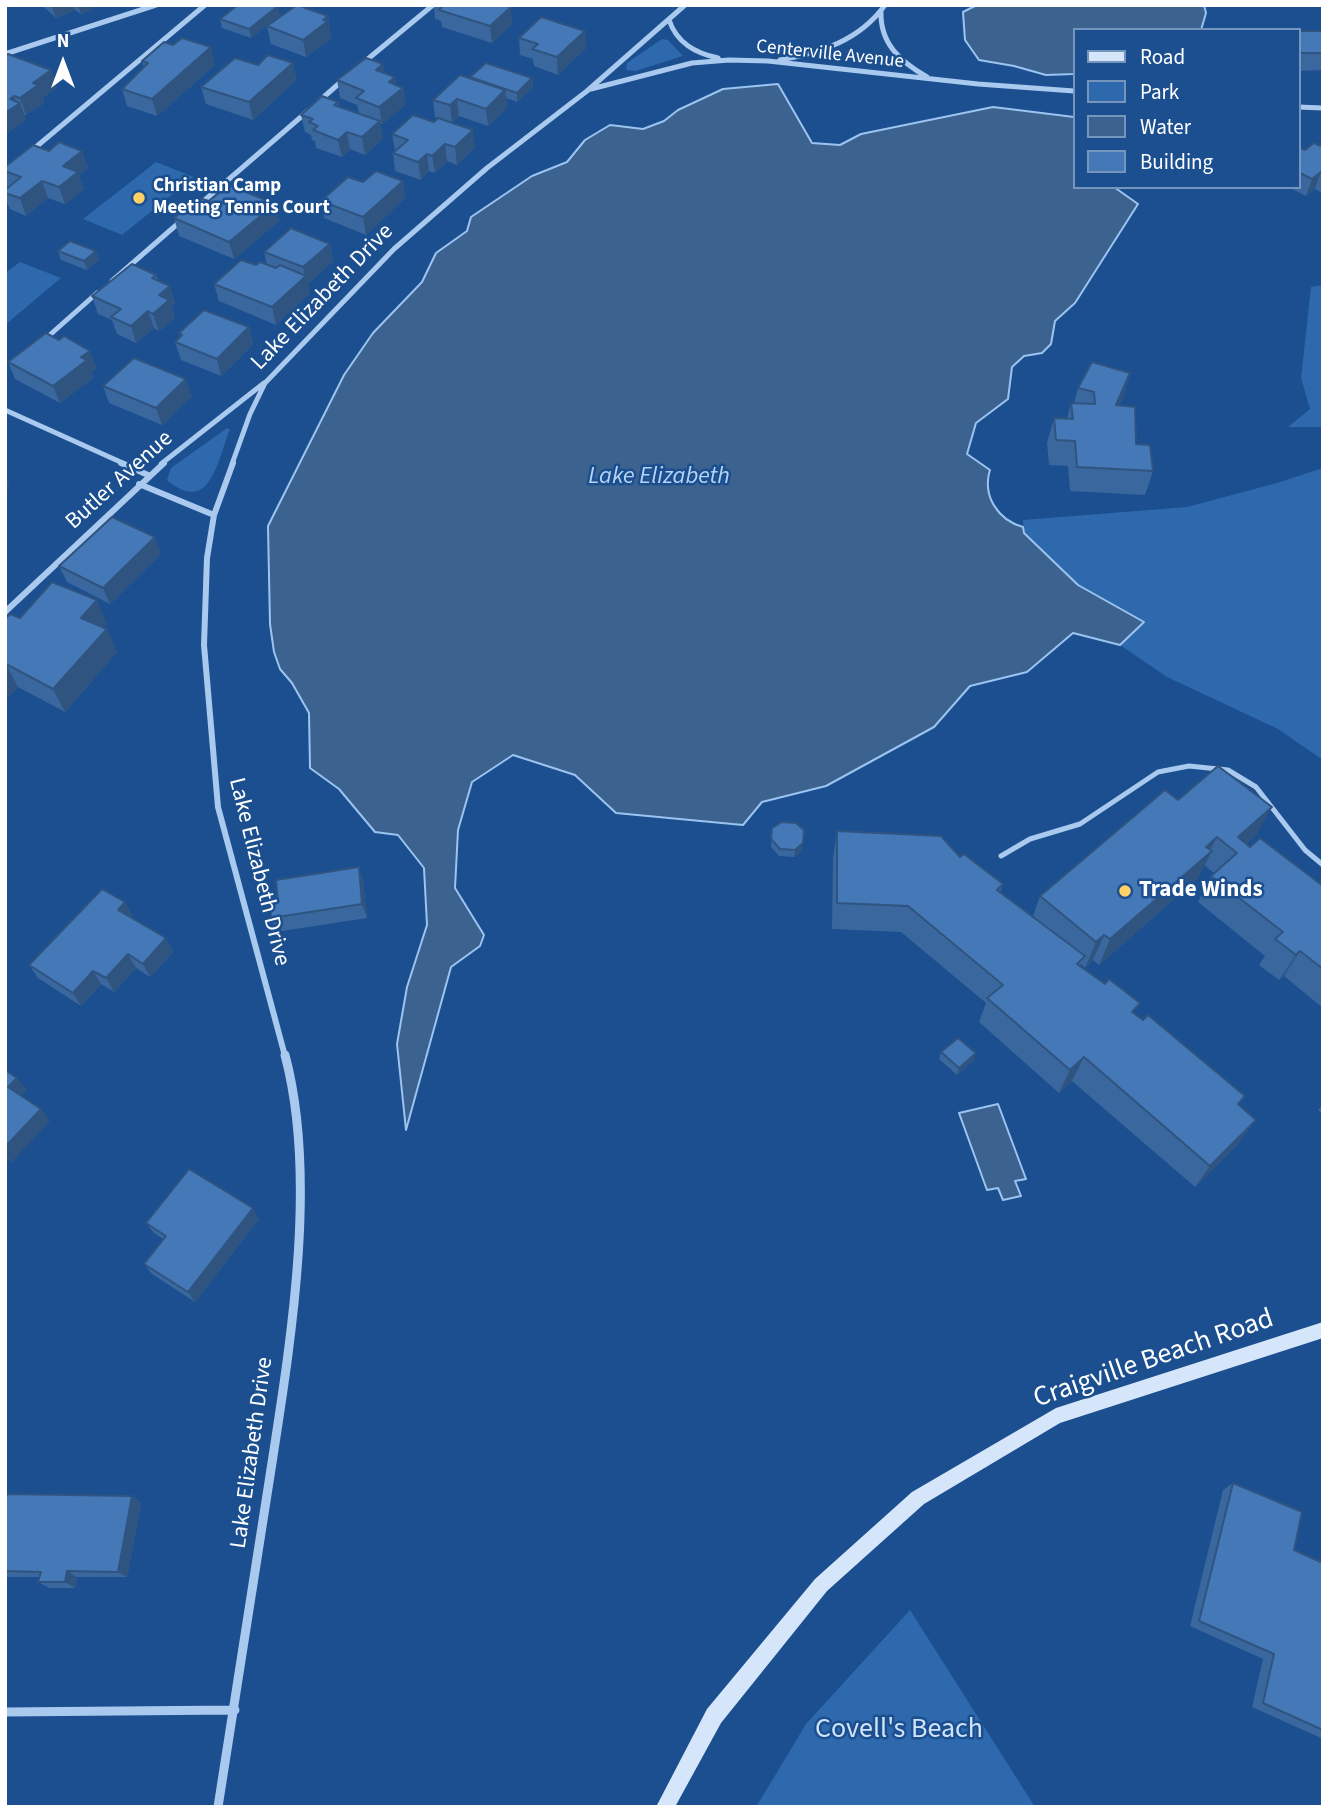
<!DOCTYPE html>
<style>
body{margin:0}
#map{position:relative;width:1328px;height:1812px;overflow:hidden;background:#1b4f8f;font-family:"Source Sans 3",sans-serif}
canvas{display:block}
.frame{position:absolute;inset:0;border:7px solid #fff;pointer-events:none}
.legend{position:absolute;left:1073px;top:28px;width:228px;height:161px;box-sizing:border-box;background:#1b4f8f;border:2px solid #7695bc;margin:0;padding:9px 12px;list-style:none;font-size:21px;color:#fff}
.legend li{display:flex;align-items:center;gap:14px;height:35px}
.legend b{width:35px;border:2px solid #7695bc}
.north{position:absolute;left:28px;top:28px;width:70px;height:70px;-webkit-text-stroke:5px #1b4f8f;paint-order:stroke;rotate:0deg;font-size:19px;font-weight:700;line-height:28px;text-align:center;color:#fff}
.north::after{content:'';display:block;margin:auto;width:24px;height:32px;background:#fff;clip-path:polygon(50% 0,100% 100%,50% 72%,0 100%)}
</style>
<div id="map">
<canvas width="1328" height="1812"></canvas>
<div class="frame"></div>
<ul class="legend">
<li><b style="height:9px;background:#d6e6fa"></b>Road</li>
<li><b style="height:19px;background:#2e69ad"></b>Park</li>
<li><b style="height:19px;background:#3c6290"></b>Water</li>
<li><b style="height:19px;background:#4478b7"></b>Building</li>
</ul>
<div class="north">N</div>
</div>
<script>
const ctx = document.querySelector('canvas').getContext('2d');
ctx.lineJoin = 'round';
function fillPath(path, color) {
  ctx.fillStyle = color;
  ctx.fill(path, 'evenodd');
}
function strokePath(path, color, width, dash) {
  ctx.strokeStyle = color;
  ctx.lineWidth = width;
  ctx.lineCap = dash ? 'butt' : 'round';
  ctx.setLineDash(dash || []);
  ctx.stroke(path);
}
function write(font, color, halo, rows, align = 'center') {
  ctx.font = font + ' "Source Sans 3",sans-serif';
  ctx.lineWidth = 5;
  ctx.setLineDash([]);
  ctx.textBaseline = 'middle';
  ctx.strokeStyle = halo;
  ctx.fillStyle = color;
  for (const [text, x, y, turn = 0] of rows) {
    ctx.save();
    ctx.translate(x, y);
    ctx.rotate((+turn || 0) * Math.PI / 180);
    ctx.textAlign = isNaN(turn) ? turn : align;
    if (halo) ctx.strokeText(text, 0, 0);
    ctx.fillText(text, 0, 0);
    ctx.restore();
  }
}
const green = new Path2D(`
 M662,39l6,1 15,16 -48,15 -9,-1 1,-7z
 M156,162l38,15 -72,58 -39,-16z
 M20,262l41,16 -56,47v-52z
 M1323,285v142h-35l22,-18 -9,-31 10,-91z
 M227,428l3,2 -2,4c-11,31 -20,81 -61,46l4,-12z
 M1323,468v292l-45,-31 -111,-52 -47,-32 23,-23 -65,-37 -54,-52 -1,-13 164,-13 90,-24z
 M910,1610l125,197h-279l50,-83z`);
const water = new Path2D(`
 M977,5h227l2,8 -5,17h-127v44l-28,1 -32,-9 -35,-6 -14,-20 -2,-28z
 M778,84l34,59 28,2 21,-11 132,-27 81,10v70h40l24,17 -63,99 -20,18 -4,23 -9,9 -18,3 -12,11 -4,32 -32,24 -9,31 23,16c-8,26 8,50 33,57l1,6 54,52 66,37 -24,23 -47,-12 -46,39 -57,14 -36,41 -108,59 -64,16 -19,23 -127,-12 -41,-38 -62,-20 -41,27 -14,48 -3,58 29,47 -4,11 -29,21 -45,163 -9,-86 10,-57 20,-62 -3,-57 -26,-33 -23,-3 -36,-43 -29,-21 -1,-55 -17,-30 -12,-14 -6,-17 -4,-28 -2,-98 76,-151 29,-42 49,-51 14,-29 31,-22 4,-14 61,-41 35,-14 18,-22 25,-15 33,4 21,-8 14,-11 45,-21z
 M998,1104l28,75 -11,2 6,15 -18,4 -5,-12 -11,2 -28,-77z`);
const lane = new Path2D(`
 M1001,856l29,-17 50,-15 78,-52 31,-6 39,4 28,17 49,63 18,15`);
const streetFar2 = new Path2D(`
 M881,12c-1,32 20,50 46,65
 M669,20c8,23 26,33 49,38
 M5,54l151,-49
 M780,60c41,-7 80,-20 105,-55
 M363,63l70,-58
 M591,89l101,-26 37,-3 39,1 210,23 96,7
 M318,102l25,-22
 M1298,107l25,1
 M30,152l175,-147
 M199,205l110,-95
 M112,281l70,-61
 M43,341l54,-48
 M5,410l120,54
 M161,464l103,-81
 M232,464l18,-50 15,-31 129,-134 93,-81 100,-77 98,-86`);
const streetFar1 = new Path2D(`
 M121,463l27,12
 M233,463l-19,52 -7,43 -3,87 14,162 67,249
 M139,484l75,31
 M5,612l159,-149`);
const street = new Path2D(`
 M5,1712l230,-2
 M218,1807c17,-108 34,-217 51,-325 20,-130 50,-300 16,-427`);
const secondary = new Path2D(`
 M1323,1322v16l-263,85 -136,81 -97,87 -106,132 -46,84h-19l51,-98 108,-130 97,-87 144,-84z`);
const wall = new Path2D(`
 M42,5h50l-2,1 2,4 -11,4 -6,-4 -19,8z
 M434,5h71l7,19 -20,19 -50,-16 -1,-6 -6,-2z
 M280,15l-29,23 -29,-10 -2,-9z
 M328,16l3,23 -25,18 -35,-13 -4,-18z
 M585,31l1,17 -28,27 -24,-9 -1,-7 -13,-4 -1,-17z
 M1298,31h25v39l-25,1z
 M5,56l46,14 6,17 -15,11 2,5 -18,12h-2l2,5 -21,15z
 M142,61l73,4 -58,51 -30,-10 -5,-17 22,-22z
 M293,63l3,17 -43,40 -47,-16 -5,-17 57,-22z
 M383,64l1,9 11,4 1,8 7,3 2,17 -23,19 -2,-1 3,16 -18,16 -15,-6 -8,8 -26,-9 -1,-7 -3,-1 -1,-5 -6,-3 -4,-17 37,-13 1,5 20,7 -2,-9 -17,-7 -3,-18z
 M470,78h62l1,9 -16,15 -11,-4 1,10 -19,18 -29,-10 -7,7 -17,-6 -2,-17z
 M392,134l83,13 -18,18 -10,-4 -12,12 -6,-2 -8,9 -26,-9 -2,-18 2,-2z
 M1299,147l6,3 18,-3v46l-8,-4 -9,7 -18,-9h10z
 M49,151h33l6,17 -9,7 5,14 -19,15 -17,-6 -22,18 -16,-7 -5,-11v-8l3,-3 -3,-7v-9z
 M403,181l2,17 -39,37 -42,-17 -3,-17 42,-19z
 M209,201l66,3 4,17 -45,38 -55,-23 -5,-18z
 M330,244l3,17 -25,23 2,9 -34,32 -57,-24 -5,-17 42,-19h11l-3,-13z
 M58,251h38l3,9 -12,10 -26,-10z
 M156,275l2,5 12,6 5,17 -4,3 4,12 -16,13 -5,-3 -18,15 -19,-9 -5,-14 -14,-6 -6,-18z
 M249,327l4,17 -32,32 -40,-16 -6,-18 5,-4 -1,-5z
 M8,362l89,6 -6,4 2,6 -33,25 -45,-24z
 M1130,373l-7,25 -4,7 17,39 17,27 -8,24 -75,-4 -2,-25 -19,-1 -2,-22 7,-25 13,1 4,-16h3l4,-15z
 M103,386l89,10 -30,29 -53,-22z
 M161,554l-51,50 -43,-22 -8,-16z
 M5,619l102,5 -4,3 4,2 10,23 -52,60 -47,-25 -13,13z
 M1178,800l79,34 -11,10 77,42v122l-39,-32 -5,4 -20,-15 6,-9 -67,-54 13,-26 3,-3 -10,-8 -6,13 -99,87 -6,-5 -8,8 -4,-4 -1,2 159,139 1,37 -45,45 -123,-106 -13,12 -80,-71 7,-19 -85,-71 -69,-3 1,-71 4,-27 123,26 43,27 -3,8 33,24 7,-20z
 M772,828l30,23 -8,6 -15,-1 -8,-9z
 M359,867l4,14 4,37 -91,14 -5,-14 7,-17z
 M133,916l-1,2 34,20 7,14 -23,25 -14,-9 -22,24 -13,-8 -20,22 -43,-28 -9,-13z
 M941,1052l33,8 -17,15 -18,-16z
 M1323,1104v10l-5,-4z
 M259,1219l-64,83 -43,-28 -8,-10 19,-25 -9,-6 -8,-10z
 M1233,1483l61,67 29,13v176l-71,-32 11,-48 -73,-33 33,-136z
 M132,1496l9,7 -14,74h-50l-2,11h-26l-11,-6 1,-5h-34v-76z`);
const shadedWall = new Path2D(`
 M51,5h23l1,5 -19,8z
 M78,5h14l-2,1 2,4 -11,4z
 M278,6l2,9 -29,23 -2,-9z
 M511,7l1,17 -20,19 -2,-17z
 M328,16l3,23 -25,18 -3,-17z
 M585,31l1,17 -28,27 -1,-18z
 M211,47l4,18 -58,51 -5,-17z
 M293,63l3,17 -43,40 -4,-18z
 M383,64l3,18 -10,-12z
 M51,70l6,17 -15,11 2,5 -18,12 -6,-17 13,-15z
 M395,77l2,15 6,-4 2,17 -23,19 -3,-17 10,-25z
 M532,78l1,9 -16,15v-9z
 M505,90l2,18 -19,18 -2,-17z
 M14,96l3,9 3,-2 6,17 -21,15v-22l5,-14z
 M457,99l2,17 -7,7 -2,-18z
 M380,121l3,18 -18,16 -3,-18z
 M473,130l2,17 -18,18 -2,-18z
 M347,132l3,17 -8,8 -4,-17z
 M445,144l2,17 -12,12 -3,-17z
 M82,151l6,17 -9,7 5,14 -19,15 -6,-17 4,-21z
 M427,154l2,17 -8,9 -3,-18z
 M1321,172l-6,17 -9,7 6,-17z
 M42,181l6,17 -22,18 -6,-18z
 M403,181l2,17 -39,37 -3,-18z
 M275,204l4,17 -45,38 -5,-17z
 M330,244l3,17 -25,23 2,9 -34,32 -4,-18 33,-30 -2,-10z
 M96,251l3,9 -12,10 -3,-9z
 M170,286l5,17 -4,3 4,12 -16,13 -6,-17 6,-19z
 M148,311l6,17 -18,15 -5,-17z
 M249,327l4,17 -32,32 -4,-17z
 M90,351l7,17 -6,4 2,6 -33,25 -7,-17 28,-29z
 M1130,373l-7,25 -15,31 8,-24z
 M186,379l6,17 -30,29 -6,-17z
 M5,475l4,8 -2,13 -2,-4z
 M155,537l6,17 -51,50 -7,-16z
 M97,600l10,24 -16,17 -10,-23z
 M107,629l10,23 -52,60 -12,-23z
 M6,664l12,23 -13,13v-35z
 M1272,807l-15,27 -21,18 2,-15z
 M1217,837l-9,17 4,-3 -14,27 -99,87 11,-26z
 M803,843l-1,8 -8,6 1,-7z
 M359,867l4,14 4,37 -5,-14z
 M125,902l8,14 -7,8 -8,-14z
 M1104,935l-11,25 -8,8 11,-26z
 M166,938l7,14 -23,25 -7,-13z
 M1300,951l-16,25 -5,4 17,-25z
 M128,954l8,14 -22,24 -8,-14z
 M93,971l8,13 -20,22 -8,-13z
 M976,1053l-2,7 -17,15 2,-7z
 M1084,1057l-12,24 -13,12 11,-23z
 M17,1078l10,12 -9,9 -10,-12z
 M41,1109l9,12 -39,42 -6,-7v-9z
 M1256,1120l-16,22 -45,45 15,-21z
 M253,1208l6,11 -64,83 -7,-10z
 M132,1496l9,7 -14,74 -9,-5z
 M67,1571l10,6 -2,11 -10,-6z`);
const building = new Path2D(`
 M238,5h37l3,1 -29,23 -29,-10z
 M297,5l31,11 -5,4 5,1 -25,19 -36,-14z
 M444,5h61l6,2 -21,19 -51,-16z
 M541,17l44,14 -28,26 -25,-8 6,-5 -19,-6z
 M1298,31h25v22h-22l-3,-7z
 M182,38l29,9 -59,52 -30,-10 26,-26 -6,-2 22,-19 9,3z
 M8,54l43,16 -18,13 5,2 -18,13 -6,-2 -4,3 10,4 -15,10v-57z
 M268,55l25,8 -44,39 -48,-15 34,-29 23,7z
 M366,58l17,6 -7,6 19,7 -6,5 14,6 -24,19 -23,-9 8,-7 -27,-11z
 M486,63l46,15 -15,15 -47,-16z
 M460,75l45,15 -19,19 -29,-10 -7,6 -17,-5z
 M322,96l16,6 -4,3 46,16 -18,16 -15,-5 -9,8 -25,-10 5,-4 -9,-4 4,-3 -12,-4z
 M413,115l21,7 4,-4 35,12 -18,17 -10,-3 -13,12 -5,-2 -9,8 -25,-9 15,-13 -16,-6z
 M59,142l23,9 -19,15 15,6 -19,15 -17,-6 -22,17 -15,-5v-3l16,-13 -16,-6v-4l28,-22 16,6z
 M1314,143l9,4v25h-2l-9,7 -14,-7v-25l7,3z
 M376,171l27,10 -40,36 -42,-16 27,-24 15,5z
 M229,185l46,19 -46,38 -55,-24 25,-20 10,3z
 M291,228l39,16 -27,23 -39,-15z
 M70,241l26,10 -12,10 -26,-10z
 M241,260l15,5 4,-3 16,6 4,-3 26,11 -34,31 -58,-23z
 M132,264l24,11 -4,3 18,8 -11,9 10,5 -16,14 -5,-3 -17,15 -20,-9 10,-8 -29,-13z
 M204,310l45,17 -32,32 -42,-17 7,-7 -3,-2z
 M46,333l13,7 5,-4 26,15 -9,6 6,3 -34,26 -45,-24z
 M134,358l52,21 -30,29 -53,-22z
 M1092,362l38,11 -14,32 19,2 1,37 14,1 3,26 -76,-4 -2,-26 -19,-1 -2,-22 19,1 -2,-16 24,1 -1,-12 -16,-4z
 M112,517l43,20 -52,51 -44,-22z
 M52,582l45,18 -16,18 26,11 -54,60 -47,-25 -1,1v-46l5,-5 10,4z
 M1218,766l54,41 -34,30 12,10 10,-9 63,48v83l-23,-18 -4,4 -21,-16 8,-7 -72,-56 26,-23 -20,-16 -11,10 6,4 -102,88 -6,-4 -8,7 -56,-46 125,-106 13,10z
 M782,822l14,1 8,7 -1,13 -8,7 -15,-1 -9,-10 1,-11z
 M837,831l104,5 19,21 4,-3 39,30 -6,6 88,66 -8,8 28,20 4,-5 31,24 -8,9 11,8 5,-5 97,81 -7,8 18,16 -46,46 -126,-109 -14,13 -83,-72 16,-13 -95,-79 -71,-3z
 M359,867l3,37 -91,14 -1,-16 8,-1 -2,-21z
 M102,889l23,13 -7,8 48,28 -23,26 -15,-10 -22,24 -13,-7 -20,22 -44,-28z
 M958,1038l18,15 -17,15 -18,-16z
 M5,1070l12,8 -9,9 33,22 -36,38z
 M189,1169l64,39 -65,84 -44,-28 22,-28 -20,-13z
 M1233,1483l69,29 -8,38 29,13v167l-60,-27 11,-49 -75,-33z
 M7,1494l125,2 -14,76 -51,-1 -2,11h-27l3,-10 -36,-1v-70z`);
const markers = [
 [139,198,7,"#ffd166"],
 [1125,891,7,"#ffd166"]
];
const farStreetnames = [
 ["Centerville Avenue",830,55,6]
];
const farPoinames = [
 ["Christian Camp",153,187],
 ["Meeting Tennis Court",153,209]
];
const streetNames = [
 ["Lake Elizabeth Drive",323,298,-46],
 ["Butler Avenue",120,481,-42],
 ["Lake Elizabeth Drive",258,872,76],
 ["Lake Elizabeth Drive",253,1453,-82]
];
const poiNames = [
 ["Trade Winds",1139,891]
];
const waterNames = [
 ["Lake Elizabeth",659,478]
];
const nearStreetnames = [
 ["Craigville Beach Road",1154,1360,-19]
];
const nearParknames = [
 ["Covell's Beach",899,1731]
];
fillPath(green, '#2e69ad');
fillPath(water, '#3c6290');
strokePath(water, '#9cc4f0', 2);
strokePath(lane, '#a9c9ee', 5);
strokePath(streetFar2, '#a9c9ee', 5);
strokePath(streetFar1, '#a9c9ee', 6);
strokePath(street, '#a9c9ee', 9);
fillPath(secondary, '#d6e6fa');
fillPath(wall, '#3a679d');
fillPath(shadedWall, '#305480');
fillPath(building, '#4478b7');
strokePath(building, '#305480', 2);
for (const [x, y, r, color] of markers) {
  const dot = new Path2D();
  dot.arc(x, y, r, 0, 2 * Math.PI);
  ctx.fillStyle = color;
  ctx.fill(dot);
  strokePath(dot, '#1b4f8f', 2.5);
}
write('19px', '#fff', '#1b4f8f', farStreetnames);
write('bold 19px', '#fff', '#1b4f8f', farPoinames, 'left');
write('23px', '#fff', '#1b4f8f', streetNames);
write('bold 23px', '#fff', '#1b4f8f', poiNames, 'left');
write('italic 24px', '#b5d3f5', '#1b4f8f', waterNames);
write('28px', '#fff', '#1b4f8f', nearStreetnames);
write('28px', '#cfe3fa', '#1b4f8f', nearParknames);
</script>
